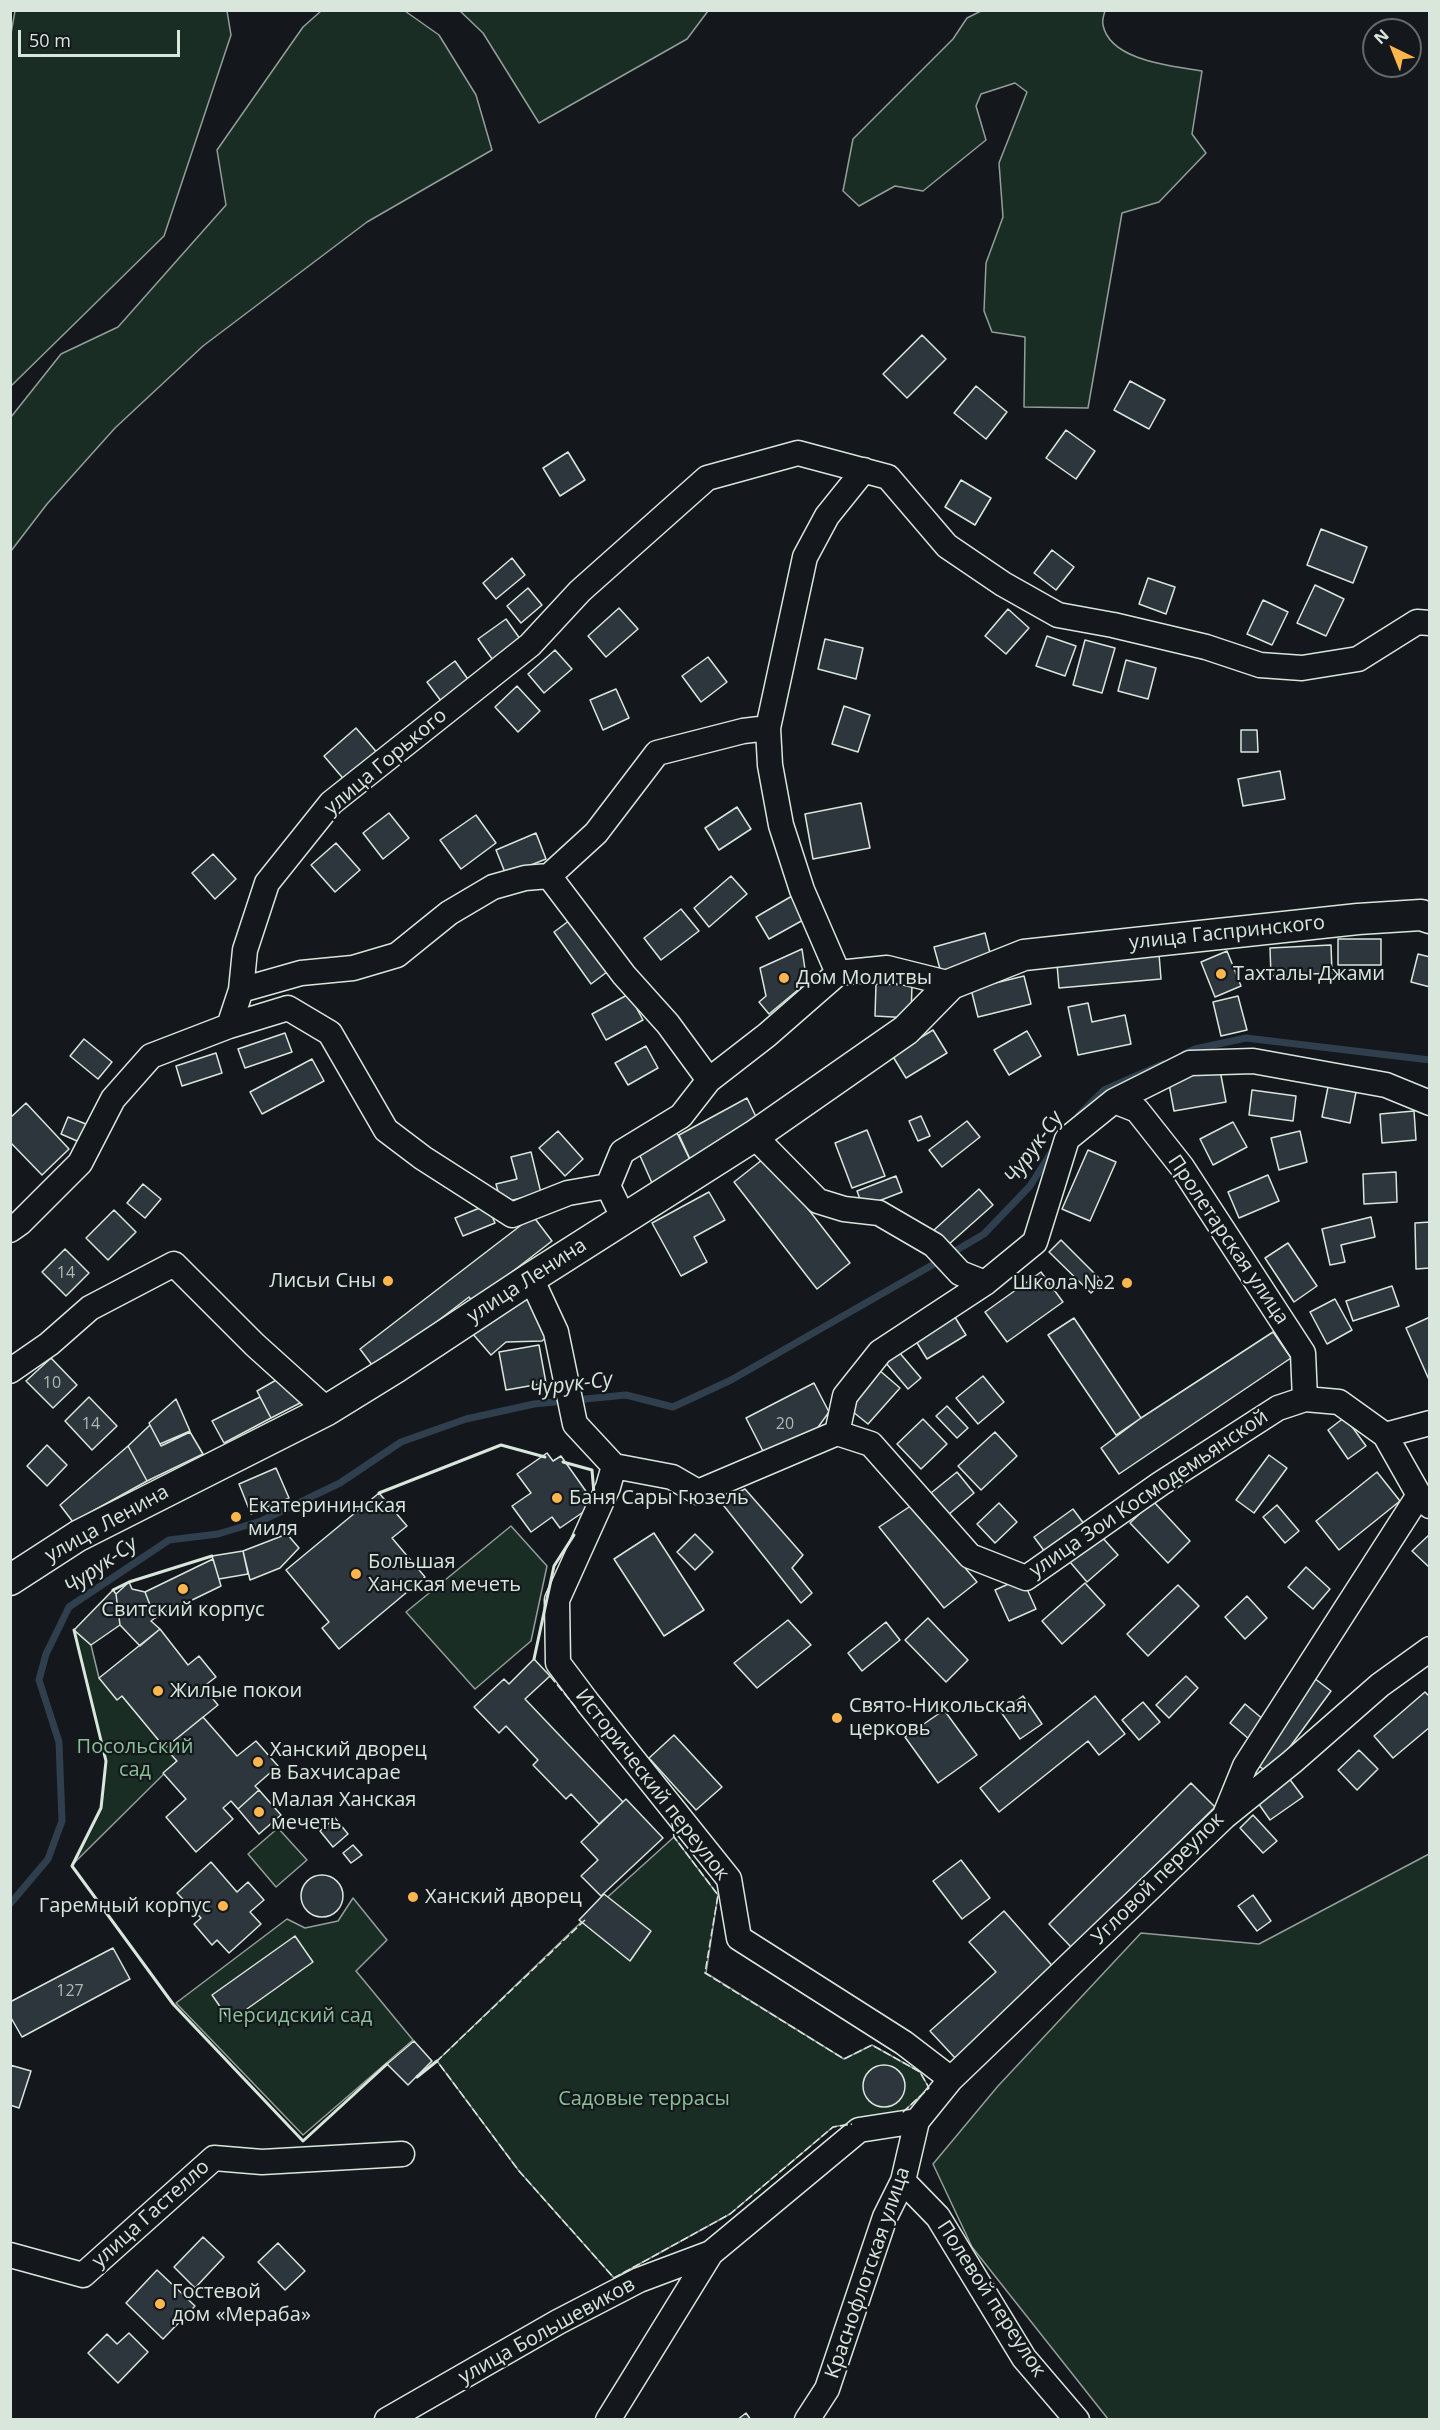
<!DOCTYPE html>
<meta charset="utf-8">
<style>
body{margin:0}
#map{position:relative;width:1440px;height:2430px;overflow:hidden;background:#14181c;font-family:"Open Sans",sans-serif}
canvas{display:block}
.frame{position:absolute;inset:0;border:12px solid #d8e6dc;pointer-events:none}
.north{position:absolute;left:1362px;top:18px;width:60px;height:60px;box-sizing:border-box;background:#14181c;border:2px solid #626a69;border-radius:50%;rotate:317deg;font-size:16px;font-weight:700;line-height:24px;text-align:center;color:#d8e6dc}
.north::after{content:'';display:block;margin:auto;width:21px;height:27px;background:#ffb74d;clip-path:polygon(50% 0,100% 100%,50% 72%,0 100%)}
.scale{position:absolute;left:18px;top:30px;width:162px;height:27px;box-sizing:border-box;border:3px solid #d8e6dc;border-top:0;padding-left:8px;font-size:18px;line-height:21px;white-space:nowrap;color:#d8e6dc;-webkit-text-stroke:4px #14181c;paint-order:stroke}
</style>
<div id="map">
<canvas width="1440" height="2430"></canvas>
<div class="frame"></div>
<div class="north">N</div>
<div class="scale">50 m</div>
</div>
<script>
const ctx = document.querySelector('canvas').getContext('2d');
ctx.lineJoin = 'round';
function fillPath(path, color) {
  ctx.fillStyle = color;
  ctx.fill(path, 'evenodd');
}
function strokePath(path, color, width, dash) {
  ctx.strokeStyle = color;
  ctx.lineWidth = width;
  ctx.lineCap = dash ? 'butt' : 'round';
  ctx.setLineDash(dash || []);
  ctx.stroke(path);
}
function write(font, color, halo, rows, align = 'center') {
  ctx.font = font + ' "Open Sans",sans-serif';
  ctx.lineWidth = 4.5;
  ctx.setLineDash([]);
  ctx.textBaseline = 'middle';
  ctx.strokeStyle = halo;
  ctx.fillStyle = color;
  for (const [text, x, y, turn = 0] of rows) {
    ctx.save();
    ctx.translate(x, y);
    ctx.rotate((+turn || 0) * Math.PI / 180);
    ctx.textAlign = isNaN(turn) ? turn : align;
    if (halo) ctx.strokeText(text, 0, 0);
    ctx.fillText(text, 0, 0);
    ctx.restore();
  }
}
const green = new Path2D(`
 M15,11h212l4,24 -67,201 -153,150 -1,-347z
 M321,11h84l34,24 37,60 16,55 -125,72 -164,124 -88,82 -68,76 -36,47v-134l50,-63 57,-27 108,-122 -9,-55 86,-123z
 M460,11h248l-21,28 -148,84 -56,-90z
 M981,11h124c-1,3 -3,10 -2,14 7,36 70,41 99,46l-10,63 14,19 -47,49 -37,11 -34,195 -64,-1 1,-70 -33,-5 -8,-21 2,-48 17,-46 -4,-54 28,-71 -12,-9 -34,11 -5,12 10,34 -63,51 -28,-5 -36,20 -16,-15 10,-52 100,-100 14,-21z
 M511,1526l36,40 -16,75 -56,48 -69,-77z
 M74,1630l17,15 8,33 23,18 55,65 -105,104 29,-57 5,-47z
 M278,1828l29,32 -31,27 -28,-33z
 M674,1837l44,58 -12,78 138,86 28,-14 48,27 9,16 -28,26 -68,13 -103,87 -116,64 -95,-107 -82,-110 164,-158z
 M1429,1854v565h-321l-136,-172 -39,-83 65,-78 143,-153 118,11z
 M353,1898l34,42 -31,31 57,69 -110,95 -127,-132 111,-84 18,9 33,-7z`);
const stream = new Path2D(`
 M1184,1054l11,-5 51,-11 184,22
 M1079,1115l25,-25 59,-26
 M950,1254l34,-20 46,-48 24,-38
 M10,1904l38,-45 14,-38 -3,-79 -20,-62 7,-26 23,-47 100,-67 49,-6 43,-13 79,-38 61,-41 65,-23 68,-15 92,-9 47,12 58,-27 210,-120`);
const building = new Path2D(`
 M922,335l24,24 -39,39 -24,-24z
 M1130,381l35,19 -16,29 -35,-19z
 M976,386l31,26 -21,27 -32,-26z
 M1066,430l29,21 -19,28 -30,-21z
 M568,452l17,28 -25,16 -17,-28z
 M961,480l30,18 -16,27 -30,-18z
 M1321,529l46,18 -14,36 -46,-18z
 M1052,550l22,17 -18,23 -22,-17z
 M512,558l13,17 -29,24 -13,-16z
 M1148,578l27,9 -9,27 -27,-10z
 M1315,585l29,14 -18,37 -29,-13z
 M528,588l14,17 -21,18 -14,-17z
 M1263,600l25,12 -16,33 -25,-11z
 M619,608l19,21 -32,28 -18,-21z
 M1008,609l21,19 -23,26 -21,-18z
 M506,619l17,24 -28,20 -17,-24z
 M1047,636l29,10 -11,30 -29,-10z
 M825,639l38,9 -7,31 -38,-10z
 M1085,640l30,8 -13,45 -29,-8z
 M555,650l17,19 -28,24 -16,-19z
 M708,657l19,25 -26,20 -19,-26z
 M1126,660l30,8 -8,31 -30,-8z
 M455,661l17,24 -28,20 -17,-23z
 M517,686l23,25 -22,21 -23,-25z
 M616,689l13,29 -26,12 -13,-30z
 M844,706l26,9 -12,37 -26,-8z
 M356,728l24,28 -33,27 -23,-27z
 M1241,730h16l1,22h-17z
 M1280,771l5,28 -42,7 -5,-27z
 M861,803l9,45 -57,11 -8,-45z
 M737,807l14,22 -32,21 -14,-22z
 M389,813l20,25 -26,21 -20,-26z
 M476,815l20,28 -35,26 -21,-29z
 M536,833l10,26 -40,16 -10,-25z
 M336,843l24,27 -25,22 -24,-27z
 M213,854l23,25 -21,20 -23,-26z
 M731,876l16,18 -38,33 -15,-19z
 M792,896l13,23 -36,20 -13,-22z
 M681,909l18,22 -38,29 -17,-22z
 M574,917l37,52 -20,15 -37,-52z
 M985,933l7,28 -50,15 -8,-29z
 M1338,939h43v26h-43z
 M1331,945l1,28 -61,3 -1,-28z
 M802,949l4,27 -1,8 -36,30 -10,-12 7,-6 -6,-28z
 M1227,951l14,35 -26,11 -14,-35z
 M1159,954l2,25 -102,9 -2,-24z
 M1418,954l12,3v30l-19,-5z
 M1024,976l7,28 -53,13 -7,-28z
 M876,984l36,1 -1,33 -36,-2z
 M629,994l14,26 -37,20 -14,-26z
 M1238,996l9,34 -26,6 -8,-34z
 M1088,1003l4,19 33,-7 6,29 -53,11 -10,-48z
 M933,1030l14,23 -41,25 -14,-23z
 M1027,1031l14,25 -32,19 -15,-25z
 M285,1033l7,19 -47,16 -7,-19z
 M84,1039l28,23 -14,17 -28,-23z
 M646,1046l12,22 -30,17 -13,-22z
 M216,1053l6,20 -40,13 -6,-20z
 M312,1059l12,22 -62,33 -12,-22z
 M1220,1070l6,32 -52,9 -6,-32z
 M1328,1087l28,5 -6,31 -28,-6z
 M1252,1090l44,6 -3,25 -44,-6z
 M747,1098l11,23 -68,38 -11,-24z
 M26,1103l43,46 -27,26 -32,-33v-24z
 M1414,1111l2,29 -34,3 -2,-29z
 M921,1116l9,20 -12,5 -9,-20z
 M68,1117l23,9 -7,18 -23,-10z
 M967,1121l13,16 -38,30 -13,-17z
 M1233,1122l14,25 -34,18 -13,-26z
 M867,1130l18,46 -33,12 -17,-45z
 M558,1131l25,28 -18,17 -26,-28z
 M676,1131l16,33 -40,19 -15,-34z
 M1300,1131l7,31 -28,8 -8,-32z
 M1088,1150l28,12 -26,59 -28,-12z
 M531,1152l10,41 -40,10 -5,-19 21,-5 -6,-22z
 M767,1156l83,107 -33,26 -83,-107z
 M1396,1172l1,30 -33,2 -1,-30z
 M1268,1175l11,26 -40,17 -11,-26z
 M896,1176l6,16 -39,15 -6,-16z
 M143,1184l18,15 -16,19 -18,-15z
 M979,1189l14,16 -45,40 -14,-15z
 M709,1192l16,28 -31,17 13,25 -26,14 -29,-53z
 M487,1205l8,18 -32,13 -8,-18z
 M114,1210l22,22 -28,28 -22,-22z
 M533,1216l19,25 -79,61 -4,-5 -94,72 -15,-20z
 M1371,1217l4,20 -34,8 4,17 -15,3 -8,-36z
 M1430,1222v46l-14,1 -1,-46z
 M1061,1240l42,42 -12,11 -42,-41z
 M1288,1243l29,43 -23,16 -29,-44z
 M65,1249l24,24 -23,23 -24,-24z
 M1041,1272l22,30 -56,40 -22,-30z
 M1392,1286l7,20 -46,15 -7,-20z
 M528,1296l22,38 -8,7 -36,1 -15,13 -19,-22z
 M1335,1299l17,31 -25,14 -17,-32z
 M953,1314l13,21 -39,24 -13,-21z
 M1430,1317v65l-24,-54z
 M1074,1318l67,100 -25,17 -68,-100z
 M1273,1332l18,26 -172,116 -18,-26 40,-30z
 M539,1345l7,38 -40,7 -7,-38z
 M898,1351l23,27 -13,11 -23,-27z
 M51,1358l26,27 -24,23 -27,-27z
 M879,1370l21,18 -32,36 -21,-17z
 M285,1375l15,28 -29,15 -14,-27z
 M983,1376l21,26 -26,22 -22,-26z
 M814,1383l15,29 -13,18 -52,23 -18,-35z
 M89,1397l28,29 -25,24 -27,-29z
 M260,1397l11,21 -47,25 -12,-22z
 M176,1399l14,32 -30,13 -11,-21z
 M947,1406l21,22 -11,10 -21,-22z
 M1345,1417l21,29 -18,13 -20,-29z
 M923,1419l24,25 -26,25 -24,-25z
 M150,1425l11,21 29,-14 13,22 -56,27 -19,-35z
 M995,1432l22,24 -36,34 -23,-24z
 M47,1445l20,20 -20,21 -20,-20z
 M128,1446l19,35 -74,41 -13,-17z
 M547,1453l6,8 8,-5 34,48 -35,24 -8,-11 -21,15 -19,-26 19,-13 -14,-19z
 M1269,1455l18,13 -33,45 -18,-13z
 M276,1468l13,30 -38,16 -12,-30z
 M957,1472l17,21 -26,22 -17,-22z
 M1377,1472l23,29 -61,49 -23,-29z
 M745,1489l58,66 -11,13 20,25 -11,10 -81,-102z
 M379,1493l28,33 -15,12 33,39 -86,72 -17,-21 7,-6 -43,-52z
 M1153,1501l37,40 -22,22 -38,-40z
 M999,1503l18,19 -22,21 -18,-19z
 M912,1505l65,77 -33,26 -65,-81z
 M1277,1505l22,26 -14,12 -22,-26z
 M1073,1509l14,19 -39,28 -14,-19z
 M654,1533l50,77 -40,26 -50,-77z
 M287,1534l12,14 -19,20 -30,12 -7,-29z
 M695,1534l18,18 -18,18 -18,-18z
 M1430,1534v34l-18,-17z
 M1101,1536l17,19 -31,27 -17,-20z
 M243,1551l5,23 -29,5 -7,-23z
 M213,1559l8,27 -66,32 -10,-26z
 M1306,1567l24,22 -17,20 -25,-22z
 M1022,1578l14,31 -27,12 -14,-31z
 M129,1582l3,7 13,3 10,26 -4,3 9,8 -20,17 -20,-21 -4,-31z
 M1085,1583l20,22 -43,39 -20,-23z
 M1178,1585l21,21 -51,50 -21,-22z
 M113,1590l3,4 4,31 -29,20 -17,-15z
 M1247,1596l20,22 -22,21 -20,-22z
 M928,1618l40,42 -22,22 -41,-42z
 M788,1620l23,25 -54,43 -23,-25z
 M886,1622l14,18 -38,31 -14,-18z
 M160,1629l28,36 11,-9 17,21 -13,10 15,18 -53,43 -43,-52 -5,4 -18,-22z
 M534,1659l16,17 -25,23 98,103 -24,22 -28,-30 -5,5 -33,-34 5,-5 -32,-34 -7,7 -25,-26 30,-28 5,5z
 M1186,1676l12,12 -29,30 -13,-13z
 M1314,1678l17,13 -61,83 -18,-13z
 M1425,1692l5,5v30l-37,31 -19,-22z
 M1023,1696l19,28 -22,15 -19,-27z
 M1095,1696l30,38 -26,21 -11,-14 -89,71 -19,-24z
 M1143,1702l17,20 -21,18 -17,-20z
 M1245,1704l19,16 -15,19 -19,-16z
 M944,1710l33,45 -39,28 -33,-46z
 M203,1717l34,39 19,-15 22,25 -23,20 4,4 -21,19 -7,-8 -8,7 10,11 -37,33 -30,-35 20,-18 -23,-26 14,-12 -12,-13z
 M674,1735l48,52 -26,23 -47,-52z
 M1359,1750l19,19 -21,21 -19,-20z
 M1288,1777l15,20 -33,23 -14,-20z
 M1191,1783l24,24 -143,141 -23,-24z
 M259,1790l22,25 -22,19 -21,-25z
 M626,1799l37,39 -62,58 -20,-20 17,-16 -17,-18z
 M1253,1815l24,26 -14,12 -23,-25z
 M335,1818l13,16 -15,13 -13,-16z
 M353,1845l9,10 -11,8 -8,-10z
 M961,1860l29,38 -28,21 -29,-38z
 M211,1862l26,30 11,-10 16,18 -14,12 11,12 -32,29 -12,-13 -5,5 -18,-21 7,-6 -24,-25z
 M301 1896a21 21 0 1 1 42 0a21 21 0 1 1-42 0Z
 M604,1894l47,37 -21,30 -51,-41z
 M1253,1895l18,26 -14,10 -19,-25z
 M1004,1911l52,59 -100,89 -26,-28 66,-59 -27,-30z
 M295,1936l18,26 -83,59 -18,-26z
 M113,1948l17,31 -108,58 -12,-21v-14z
 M414,2041l18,20 -24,24 -21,-21z
 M10,2065l21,6 -12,37 -9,-3z
 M863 2086a21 21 0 1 1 42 0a21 21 0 1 1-42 0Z
 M203,2237l21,20 -29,31 -21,-21z
 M278,2243l27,28 -20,19 -27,-28z
 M157,2270l38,36 -32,33 -37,-36z
 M129,2333l19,19 -30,31 -30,-30 19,-19 10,10z
 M746,2413l5,7h-14z`);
const minor = new Path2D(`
 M864,470l-37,46 -22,41 -37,171 2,37 11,60 21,65 36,83 49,-5 64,16
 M549,876l75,99 44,49 41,56
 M241,990l60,-17 52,-5 44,-13 52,-42 44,-26 32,-9 24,-2 47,-43 61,-80 86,-22 25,-3
 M229,1026l59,-18 42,25 56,97 37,28 89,57 56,-22 40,-7
 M1114,1101l23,9 45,57 121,186 2,46
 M754,1136l64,65 26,8 35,4 55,32 26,28 25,10
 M624,1219l-16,-33 14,-34 59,-36 28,-36 58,-45 71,-62
 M10,1230l10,-7 60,-60 33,-64 38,-43 78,-30 12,-36 4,-40 22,-67 64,-80 199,-158 50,-54 127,-113 91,-25 90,24 59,69 56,38 55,31 55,10 93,22 54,18 42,3 56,-9 59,-37 13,1
 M531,1278l25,54 19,92 39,42
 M10,1371l39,-27 41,-36 84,-44 81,81 72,65
 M837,1433l8,-37 35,-44 105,-69 50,-41 32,-103 47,-38 76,-38 63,-2 133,24 44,18
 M1385,1435l45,-12
 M614,1466l58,11 26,15 139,-59 34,11 99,112 56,22 134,-94 118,-76 27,-9 34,3 46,33 34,60 11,11
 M614,1466l-6,21 -51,113 1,63 30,40 141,176 10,59 165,105 47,36
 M1225,1815l20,-49 174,-271
 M903,2181l35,36 86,141 53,62
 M10,2255l73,20 131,-117 48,4 140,-8
 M387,2420l171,-98 81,-42 72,-27
 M608,2420l103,-167 148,-123 58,-9 34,-42 273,-262 68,-55 88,-77 50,-36
 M807,2420l20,-31 58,-172 18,-36 14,-60`);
const major = new Path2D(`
 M10,1580l68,-44 249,-126 68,-42 136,-90 223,-142 152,-106 45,-46 73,-29 334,-36 63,-4 9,3`);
const fence = new Path2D(`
 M550,1676l28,34
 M672,1823l2,14 44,58 -13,78 139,86 28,-14 48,27 9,16 -27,25
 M585,1920l-148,141 82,110 95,107 116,-64 103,-87 19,-3`);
const wall = new Path2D(`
 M563,1462l29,8 2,24
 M379,1493l122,-48 44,12
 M113,1590l16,-8 83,-26
 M74,1630l32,131 -5,47 -29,58 101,138 130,137 84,-77
 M534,1659l20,-93 20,-31
 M417,2077l20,-16`);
const markers = [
 [1221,974,6,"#ffb74d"],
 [784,978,6,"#ffb74d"],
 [388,1281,6,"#ffb74d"],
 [1127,1283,6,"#ffb74d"],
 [557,1498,6,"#ffb74d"],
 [236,1517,6,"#ffb74d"],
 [356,1574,6,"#ffb74d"],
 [183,1589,6,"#ffb74d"],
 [158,1691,6,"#ffb74d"],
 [837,1718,6,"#ffb74d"],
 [258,1762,6,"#ffb74d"],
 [259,1812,6,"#ffb74d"],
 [413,1897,6,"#ffb74d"],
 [223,1906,6,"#ffb74d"],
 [160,2304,6,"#ffb74d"]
];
const numberNames = [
 ["14",66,1273],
 ["10",52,1383],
 ["14",91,1424],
 ["20",785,1424],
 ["127",70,1991]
];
const streetNames = [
 ["улица Горького",386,762,-40],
 ["улица Гаспринского",1227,933,-6],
 ["Пролетарская улица",1228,1240,56],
 ["улица Ленина",527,1281,-33],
 ["улица Зои Космодемьянской",1149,1494,-34],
 ["улица Ленина",107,1524,-29],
 ["Исторический переулок",652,1785,52],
 ["Угловой переулок",1158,1879,-45],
 ["улица Гастелло",151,2214,-42],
 ["Краснофлотская улица",868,2273,-71],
 ["Полевой переулок",991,2299,57],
 ["улица Большевиков",547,2331,-29]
];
const poiNames = [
 ["Тахталы Джами",1233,974],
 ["Дом Молитвы",796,978],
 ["Лисьи Сны",376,1281,"right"],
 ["Школа №2",1115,1283,"right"],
 ["Баня Сары Гюзель",569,1498],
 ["Екатерининская",248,1506],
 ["миля",248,1529],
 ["Большая",368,1562],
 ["Ханская мечеть",368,1585],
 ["Свитский корпус",183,1610,"center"],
 ["Жилые покои",170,1691],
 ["Свято-Никольская",849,1706],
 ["церковь",849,1729],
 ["Ханский дворец",270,1750],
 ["в Бахчисарае",270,1773],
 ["Малая Ханская",271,1800],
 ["мечеть",271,1823],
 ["Ханский дворец",425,1897],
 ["Гаремный корпус",211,1906,"right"],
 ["Гостевой",172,2292],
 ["дом «Мераба»",172,2315]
];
const parkNames = [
 ["Посольский",135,1747],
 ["сад",135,1770],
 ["Персидский сад",295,2016],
 ["Садовые террасы",644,2099]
];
const waterNames = [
 ["Чурук-Су",1034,1148,-54],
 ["Чурук-Су",571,1385,-7],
 ["Чурук-Су",101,1566,-35]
];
fillPath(green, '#1a2d24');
strokePath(green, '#939e99', 1.5);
strokePath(stream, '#2f3f4d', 7);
fillPath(building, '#2c363c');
strokePath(building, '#d8e6dc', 1.5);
strokePath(minor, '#d8e6dc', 27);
strokePath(major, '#d8e6dc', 33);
strokePath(minor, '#14181c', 24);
strokePath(major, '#14181c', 30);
strokePath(fence, '#d8e6dc', 1.5, [8, 3]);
strokePath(wall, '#d8e6dc', 3);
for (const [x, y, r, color] of markers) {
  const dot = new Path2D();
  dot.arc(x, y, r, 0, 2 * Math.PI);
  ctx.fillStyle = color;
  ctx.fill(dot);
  strokePath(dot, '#14181c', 2);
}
write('16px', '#adbab4', null, numberNames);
write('20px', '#d8e6dc', '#14181c', streetNames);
write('20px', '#d8e6dc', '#14181c', poiNames, 'left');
write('20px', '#8ac095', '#14181c', parkNames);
write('italic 21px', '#d8e6dc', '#14181c', waterNames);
</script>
